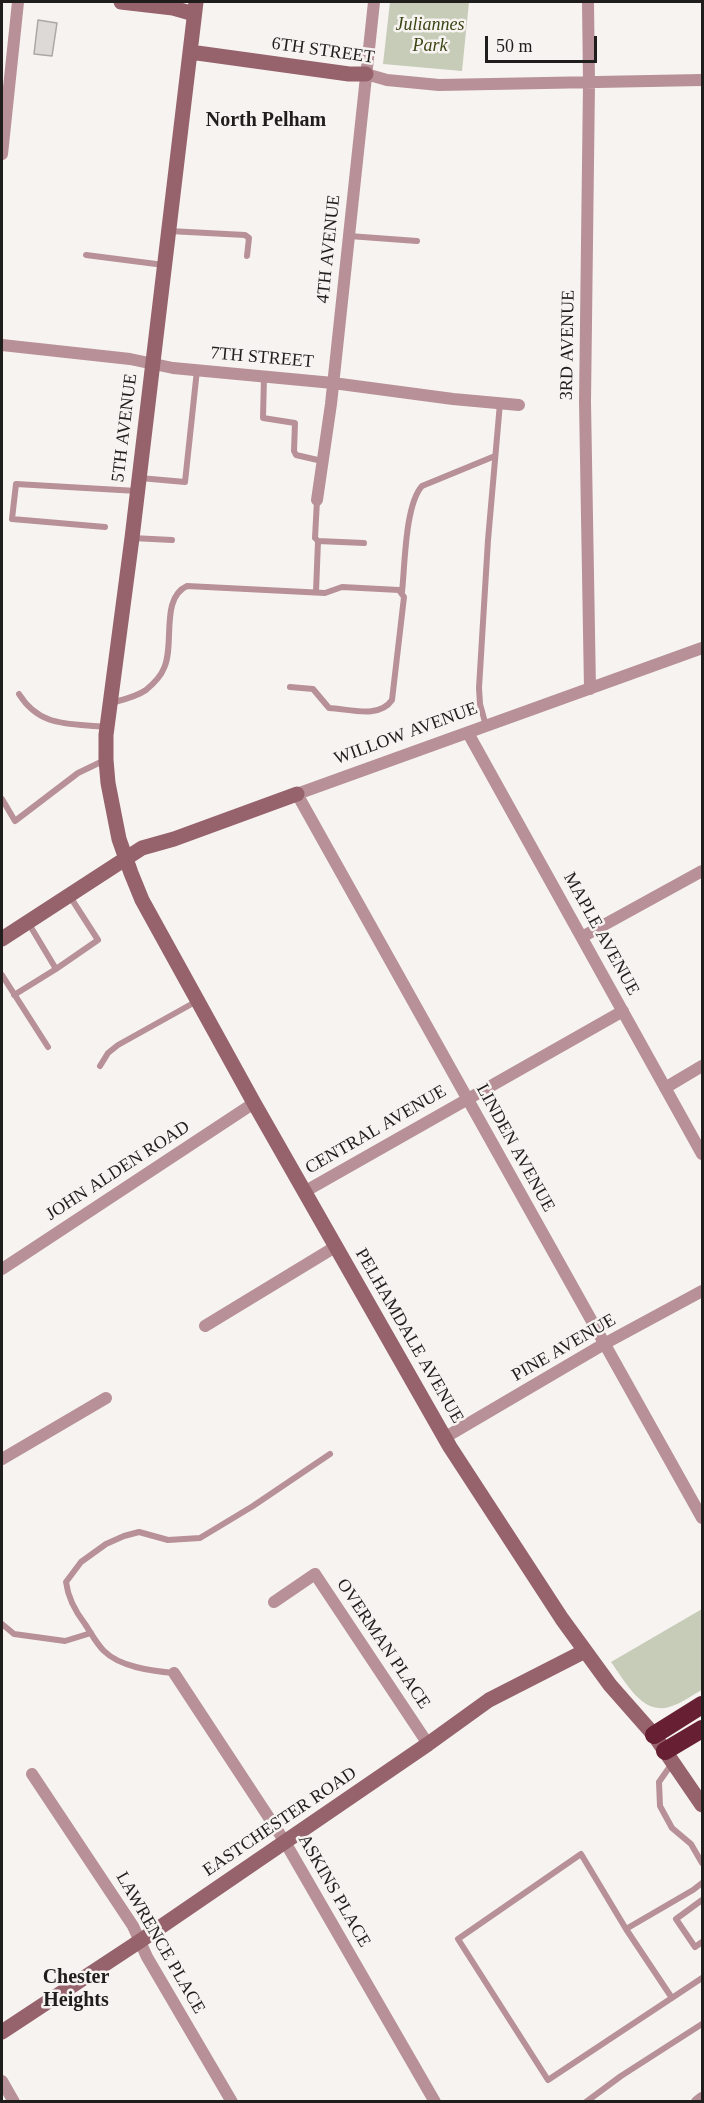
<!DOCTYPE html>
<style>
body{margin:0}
#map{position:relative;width:704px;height:2103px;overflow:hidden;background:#f7f3f1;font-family:"Times New Roman",serif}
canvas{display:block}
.frame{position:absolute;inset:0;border:3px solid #1f1e1d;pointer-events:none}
.scale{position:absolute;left:485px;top:36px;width:112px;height:27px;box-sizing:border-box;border:3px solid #1f1e1d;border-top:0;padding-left:8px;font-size:18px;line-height:21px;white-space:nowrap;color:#1f1e1d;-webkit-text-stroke:4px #f7f3f1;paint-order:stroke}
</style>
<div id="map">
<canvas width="704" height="2103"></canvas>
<div class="frame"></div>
<div class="scale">50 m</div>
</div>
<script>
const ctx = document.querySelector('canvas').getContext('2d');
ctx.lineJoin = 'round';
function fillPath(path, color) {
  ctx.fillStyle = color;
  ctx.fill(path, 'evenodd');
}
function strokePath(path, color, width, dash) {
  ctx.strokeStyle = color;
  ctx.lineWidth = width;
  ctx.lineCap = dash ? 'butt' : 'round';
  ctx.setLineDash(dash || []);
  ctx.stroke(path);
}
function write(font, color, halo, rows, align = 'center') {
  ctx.font = font + ' "Times New Roman",serif';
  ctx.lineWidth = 5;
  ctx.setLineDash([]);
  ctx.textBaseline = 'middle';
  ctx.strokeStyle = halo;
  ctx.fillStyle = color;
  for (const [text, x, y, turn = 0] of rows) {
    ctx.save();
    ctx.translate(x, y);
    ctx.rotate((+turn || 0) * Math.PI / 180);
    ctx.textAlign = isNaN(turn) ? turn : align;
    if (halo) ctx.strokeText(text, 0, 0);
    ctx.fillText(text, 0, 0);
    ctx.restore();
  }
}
const green = new Path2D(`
 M390,2h79l-7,69 -79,-7z
 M702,1609v81c-10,5 -21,14 -33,17 -27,8 -44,-26 -58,-45z`);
const building = new Path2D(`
 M38,20l19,3 -5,33 -18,-2z`);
const lane = new Path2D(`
 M169,231l76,4 4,3 -2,18
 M349,236l68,5
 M86,255l78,10
 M264,376l-1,42 32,5 -1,28 2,4 26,6
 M140,478l45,4 12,-112
 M317,500l-2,38 3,3 46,2
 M105,527l-93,-8 4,-35 121,7
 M132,538l40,2
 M316,592l2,-51
 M402,592c3,-27 3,-87 20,-106l73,-30
 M19,694c21,34 51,29 87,33
 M111,703c11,-3 25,-6 35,-13 6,-5 15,-14 18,-22 11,-23 -4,-70 23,-82l138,7 17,-6 57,3 5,7 -12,103c-13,19 -42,9 -63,8l-16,-19 -23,-2
 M486,726l-6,-22 -1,-16 9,-148 12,-137
 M2,799l13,22 63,-48 27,-13
 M56,969l42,-29 -29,-45
 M2,975l46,72
 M14,995l42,-26 -27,-45
 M100,1066l8,-13 10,-8 79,-44
 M2,1624l12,10 51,7 26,-8
 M174,1673c-22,-2 -54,-6 -70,-22 -8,-8 -13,-18 -19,-27 -10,-13 -17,-26 -19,-42l15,-20 25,-18 18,-8 15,-4 29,8 32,-2 53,-32 77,-52
 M673,1762l-14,20 1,24 12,22 19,16 11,19
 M702,1883l-9,7 -67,39 -45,-75 -123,85 90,141 154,-102
 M702,1900l-26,19 19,28 7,-5
 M626,1929l46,69
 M586,2102l35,-26 81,-52`);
const street = new Path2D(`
 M588,2l1,81 -4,319 5,287
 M366,74l21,6 52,5 263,-5
 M2,154l16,-152
 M2,345l128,14 43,9 160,15 120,16 66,6
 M317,500l14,-96 43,-402
 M702,648l-405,146 405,724
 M468,733l234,421
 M582,937l120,-66
 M665,1088l37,-22
 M304,1192l319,-181
 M2,1269l252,-166
 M205,1326l130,-79
 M444,1438l160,-94 98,-53
 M2,1459l104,-61
 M274,1602l41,-28 113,170
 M174,1673l111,169 150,260
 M32,1774l101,152 14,31 85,145
 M2,2081l12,21
 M697,2102l5,-4`);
const secondary = new Path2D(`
 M121,2l52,6 21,6
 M196,2l-64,536 -26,197v25l2,23 11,56 12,34 11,27 112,203 196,344 112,172 48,66 44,50 48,70
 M190,52l159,22h17
 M2,939l140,-91 32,-9 123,-45
 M2,2032l138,-91 288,-197 61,-44 96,-49`);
const highway = new Path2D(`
 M654,1735l48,-30
 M665,1751l37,-22`);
const parkNames = [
 ["Juliannes",430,25],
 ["Park",430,46]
];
const streetNames = [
 ["6TH STREET",323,51,8],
 ["4TH AVENUE",329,249,-84],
 ["3RD AVENUE",568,345,-89],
 ["7TH STREET",262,358,5],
 ["5TH AVENUE",125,428,-83],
 ["WILLOW AVENUE",406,734,-20],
 ["MAPLE AVENUE",601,934,61],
 ["CENTRAL AVENUE",376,1130,-30],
 ["LINDEN AVENUE",515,1148,61],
 ["JOHN ALDEN ROAD",118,1171,-33],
 ["PELHAMDALE AVENUE",409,1336,60],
 ["PINE AVENUE",564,1348,-30],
 ["OVERMAN PLACE",383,1644,56],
 ["EASTCHESTER ROAD",280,1822,-34],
 ["ASKINS PLACE",334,1891,60],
 ["LAWRENCE PLACE",160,1943,60]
];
const neighbourhoodNames = [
 ["North Pelham",266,121],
 ["Chester",76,1978],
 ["Heights",76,2001]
];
fillPath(green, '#c6ccb7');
fillPath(building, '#dcd9d7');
strokePath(building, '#aaa7a5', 1.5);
strokePath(lane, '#b79197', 6);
strokePath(street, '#b79197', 12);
strokePath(secondary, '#96626b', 15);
strokePath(highway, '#672033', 18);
write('italic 18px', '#3b4615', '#f7f3f1', parkNames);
write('18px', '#1f1e1d', '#f7f3f1', streetNames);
write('bold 20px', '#1f1e1d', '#f7f3f1', neighbourhoodNames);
</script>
